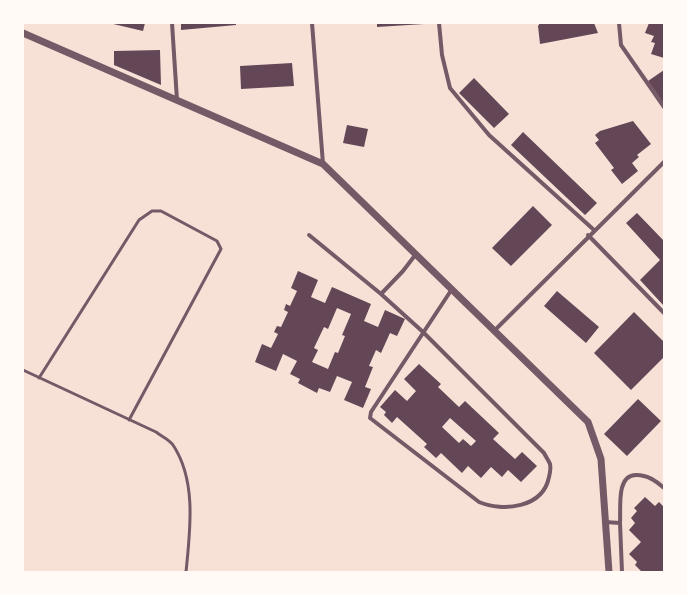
<!DOCTYPE html>
<style>
body{margin:0}
#map{position:relative;width:687px;height:595px;overflow:hidden;background:#f7e1d7;font-family:Inter,sans-serif}
canvas{display:block}
.frame{position:absolute;inset:0;border:24px solid #fffaf5;pointer-events:none}
</style>
<div id="map">
<canvas width="687" height="595"></canvas>
<div class="frame"></div>
</div>
<script>
const ctx = document.querySelector('canvas').getContext('2d');
ctx.lineJoin = 'round';
function fillPath(path, color) {
  ctx.fillStyle = color;
  ctx.fill(path, 'evenodd');
}
function strokePath(path, color, width, dash) {
  ctx.strokeStyle = color;
  ctx.lineWidth = width;
  ctx.lineCap = dash ? 'butt' : 'round';
  ctx.setLineDash(dash || []);
  ctx.stroke(path);
}
const building = new Path2D(`
 M109,23h36l-2,8z
 M181,23h55v2l-55,5z
 M377,23h47v1l-47,3z
 M540,23h54l4,10 -58,11 -2,-18z
 M649,23h15v35l-13,-4 4,-11 -4,-1 3,-6 -9,-3z
 M160,50l1,35 -47,-20v-14z
 M292,63l2,23 -53,3 -1,-23z
 M664,70v34l-16,-23z
 M474,78l35,36 -15,14 -35,-35z
 M633,121l18,23 -14,11 2,2 -7,6 6,8 -16,13 -11,-14 3,-2 -19,-25 4,-3 -4,-5 5,-4z
 M347,125l21,4 -4,18 -21,-4z
 M523,132l74,71 -12,12 -74,-70z
 M533,206l19,19 -41,41 -19,-18z
 M637,213l27,28v65l-24,-26 20,-20 -34,-37z
 M298,271l20,9 -7,17 14,6 7,-16 39,17 -7,17 14,6 7,-17 20,9 -8,17 -7,-3 -9,20 -5,-3 -7,16 4,1 -8,20 6,2 -8,19 -19,-8 8,-18 -15,-6 -7,16 -11,-4 -2,5 -19,-10 2,-4 -10,-5 7,-13 -14,-7 -7,17 -21,-9 7,-18 9,4 7,-14 -4,-2 3,-6 4,1 7,-15 -4,-2 2,-6 4,2 7,-15 -6,-3zM337,308l14,6 -9,21 3,1 -7,17 -3,-1 -7,17 -16,-7 6,-12 -4,-2 10,-21 4,2z
 M557,291l42,36 -13,16 -42,-37z
 M634,312l30,30v15l-33,33 -37,-37z
 M419,364l22,20 -3,3 21,20 6,-6 34,32 -6,6 22,20 7,-7 15,14 -16,16 -13,-12 -6,7 -11,-10 -10,11 -13,-12 -6,7 -21,-20 -5,5 -12,-11 3,-3 -30,-27 -5,6 -8,-8 2,-3 -6,-5 15,-17 12,11 9,-10 -12,-12zM450,418l26,23 -5,5 -8,-7 -4,4 -17,-16z
 M638,399l23,22 -34,35 -23,-22z
 M645,497l10,9 4,-4 5,5v65h-22l-7,-7 2,-3 -8,-8 12,-12 -12,-12 6,-7 -4,-5 6,-7 -3,-3z`);
const service = new Path2D(`
 M23,370l133,62c5,4 14,8 17,13 24,36 17,86 13,127
 M39,378l100,-158 13,-9h9l56,30 4,8 -92,171`);
const minor = new Path2D(`
 M172,23l5,77
 M312,23l11,141
 M439,23l3,32 8,33 39,47 105,95
 M619,23l2,22 43,62
 M309,235l72,59
 M588,235l76,78
 M416,254l-13,17 -22,23 42,38 121,121c2,4 5,8 6,11 1,4 0,9 -1,13 -6,31 -46,35 -70,25l-109,-84 1,-6 81,-123
 M494,331l170,-169
 M605,522l15,1c1,-15 -4,-48 16,-48 12,0 20,6 28,13
 M620,523l2,49`);
const tertiary = new Path2D(`
 M23,33l300,131 265,258 13,37 8,113`);
fillPath(building, '#644757');
strokePath(service, '#755966', 3);
strokePath(minor, '#755966', 4);
strokePath(tertiary, '#755966', 7);
</script>
